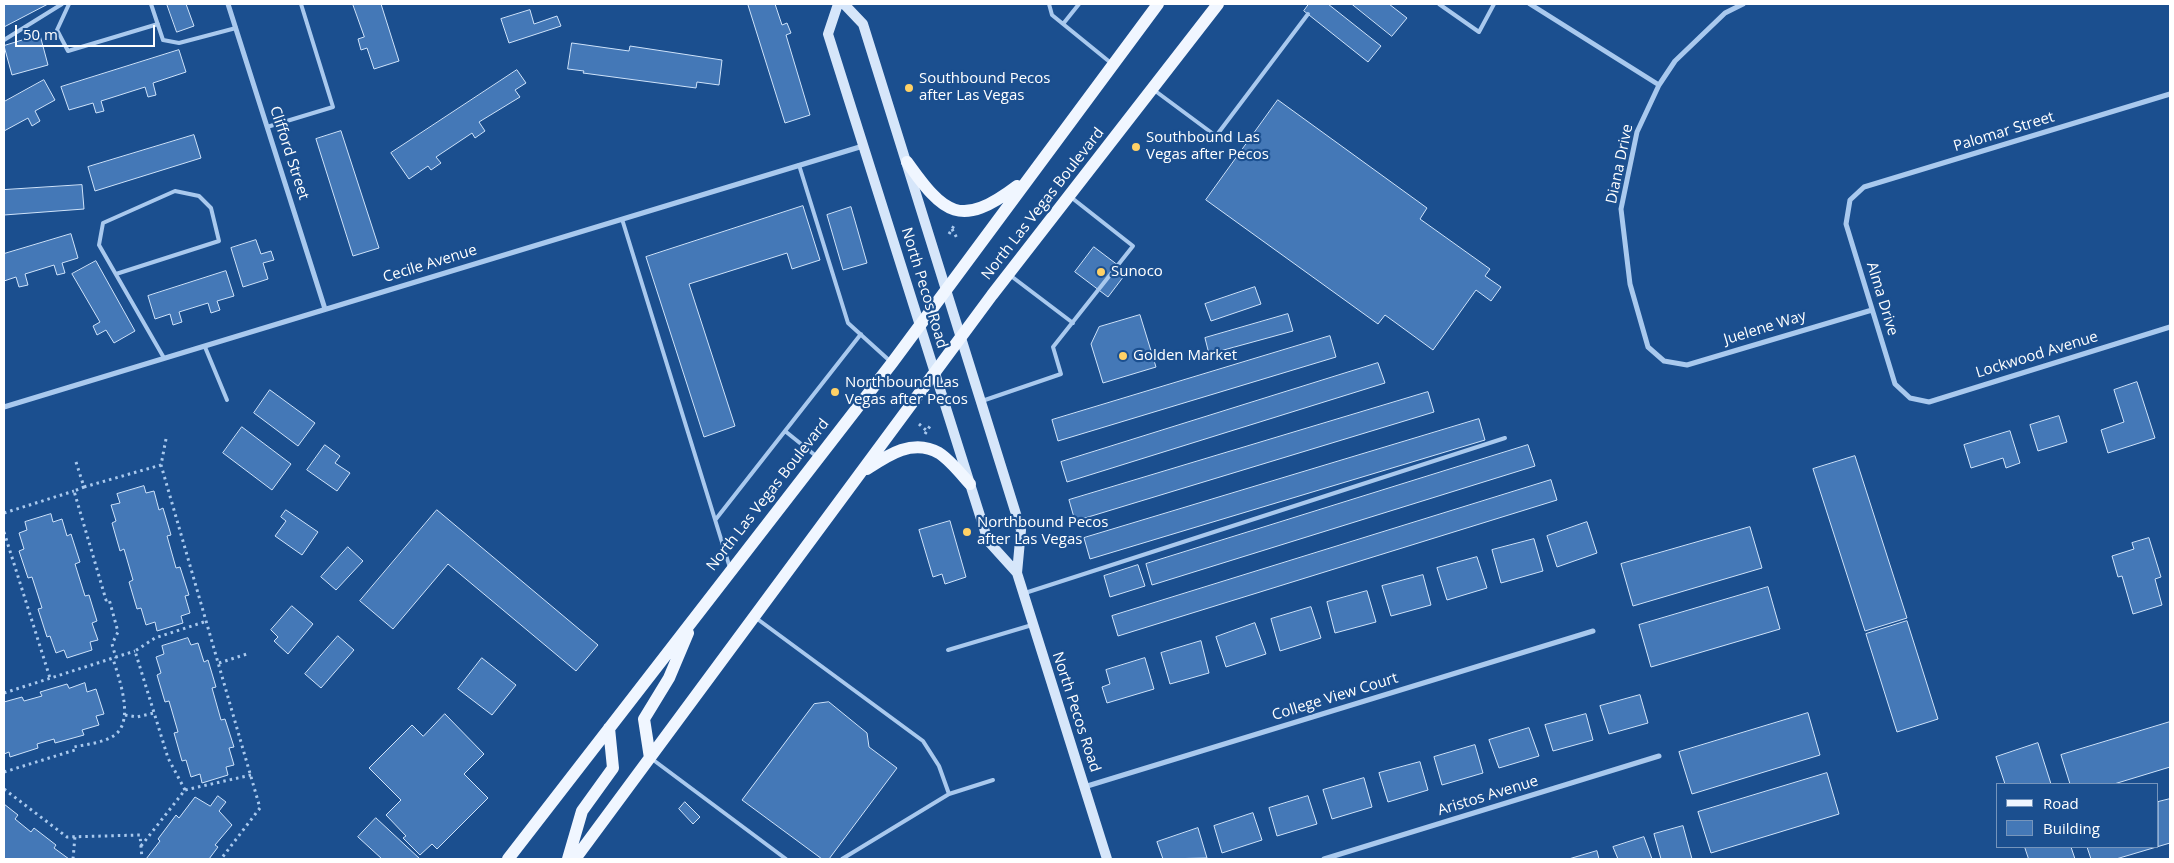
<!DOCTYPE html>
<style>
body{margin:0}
#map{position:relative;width:2174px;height:863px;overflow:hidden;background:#1b4f8f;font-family:"Open Sans",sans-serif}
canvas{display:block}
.frame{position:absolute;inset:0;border:5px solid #fff;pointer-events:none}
.legend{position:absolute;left:1996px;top:783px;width:162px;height:65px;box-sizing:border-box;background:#1b4f8f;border:1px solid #7695bc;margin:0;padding:6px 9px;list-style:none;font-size:15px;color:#fff}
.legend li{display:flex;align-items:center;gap:10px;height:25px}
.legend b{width:25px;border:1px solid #7695bc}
.scale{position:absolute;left:15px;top:25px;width:140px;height:22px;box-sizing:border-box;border:2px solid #fff;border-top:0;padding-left:6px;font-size:15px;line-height:18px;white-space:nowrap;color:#fff;-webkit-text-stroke:4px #1b4f8f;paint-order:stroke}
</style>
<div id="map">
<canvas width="2174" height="863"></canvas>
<div class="frame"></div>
<ul class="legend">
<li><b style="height:6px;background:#f0f6ff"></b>Road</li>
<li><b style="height:14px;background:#4478b7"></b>Building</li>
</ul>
<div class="scale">50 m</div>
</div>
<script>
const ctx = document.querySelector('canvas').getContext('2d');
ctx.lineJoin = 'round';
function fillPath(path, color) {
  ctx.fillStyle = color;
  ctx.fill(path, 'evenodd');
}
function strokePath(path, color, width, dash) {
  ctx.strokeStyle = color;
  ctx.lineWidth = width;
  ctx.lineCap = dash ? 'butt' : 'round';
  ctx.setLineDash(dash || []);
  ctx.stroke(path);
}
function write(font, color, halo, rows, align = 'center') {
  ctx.font = font + ' "Open Sans",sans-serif';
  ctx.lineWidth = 4.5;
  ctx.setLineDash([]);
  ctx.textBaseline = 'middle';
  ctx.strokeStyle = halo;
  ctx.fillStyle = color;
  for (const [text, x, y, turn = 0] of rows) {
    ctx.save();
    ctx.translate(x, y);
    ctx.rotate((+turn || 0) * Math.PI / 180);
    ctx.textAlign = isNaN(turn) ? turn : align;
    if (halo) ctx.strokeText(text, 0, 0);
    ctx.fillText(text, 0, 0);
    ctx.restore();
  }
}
const building = new Path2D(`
 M4,4h44l-44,23z
 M167,4h21h-2l8,22 -17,6z
 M353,4h28l18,57 -25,8 -7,-21 -6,2 -3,-11 6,-2z
 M752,4h23l7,21 5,-2 4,10 -5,2 24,80 -25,8 -37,-118z
 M1309,4h19l53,42 -13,16 -64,-51z
 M1352,4h37l18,14 -15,18z
 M530,10l4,14 23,-8 4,10 -52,17 -8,-24z
 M40,35l8,30 -36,10 -8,-29z
 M572,43l57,8 1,-5 92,14 -3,25 -22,-3 -1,6 -113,-15 1,-2 -16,-2z
 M179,50l7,22 -33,11 3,12 -8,2 -3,-10 -44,14 3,10 -8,2 -3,-10 -24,7 -8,-23z
 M517,70l9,13 -11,7 5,7 -41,25 6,9 -10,7 -3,-5 -36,24 5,6 -10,7 -3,-4 -19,13 -18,-26z
 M44,80l11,20 -20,11 5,10 -8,5 -4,-8 -24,13v-29z
 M1278,100l149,108 -7,11 70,50 -5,7 16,11 -10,14 -15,-11 -43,60 -48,-35 -7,9 -172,-124z
 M341,131l38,117 -26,8 -37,-117z
 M194,135l7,23 -106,33 -7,-24z
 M82,185l2,24 -80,6v-25z
 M803,206l17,54 -28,9 -5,-16 -98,31 46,142 -31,11 -58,-180z
 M851,207l16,56 -24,7 -16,-55z
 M71,234l7,24 -16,5 3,10 -8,2 -3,-10 -29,9 3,11 -9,2 -3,-10 -12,4v-27z
 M256,240l5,14 10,-3 3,9 -11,3 5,16 -25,8 -12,-39z
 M1094,247l33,25 -19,25 -33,-25z
 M96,261l39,70 -21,12 -8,-13 -9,5 -4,-9 7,-4 -28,-48z
 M226,271l8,25 -17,5 3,9 -9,3 -3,-10 -29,9 3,10 -9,3 -3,-11 -15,5 -7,-23z
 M1255,287l6,17 -50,17 -6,-17z
 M1288,314l5,17 -84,23 -4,-16z
 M1140,315l16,52 -53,16 -12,-39 8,-17z
 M1330,336l6,21 -278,84 -6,-21z
 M1378,363l7,20 -318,99 -6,-20z
 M2137,382l18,56 -47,15 -7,-23 23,-8 -10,-32z
 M270,390l45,33 -17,23 -44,-33z
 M1428,392l6,20 -359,109 -6,-21z
 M2059,416l8,26 -29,9 -8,-26z
 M1479,419l6,21 -395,119 -6,-21z
 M242,427l49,37 -19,26 -49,-37z
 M2010,431l10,32 -14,5 -3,-10 -32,10 -7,-23z
 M325,445l15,11 -5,7 15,10 -13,18 -30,-21z
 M1528,445l7,21 -383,119 -6,-21z
 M1855,456l52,162 -42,13 -52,-162z
 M1551,480l6,20 -439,136 -6,-20z
 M144,486l2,7 8,-2 5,19 4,-2 8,27 -4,1 9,32 4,-1 9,28 -4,1 5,17 -9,3 2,7 -26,8 -2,-9 -9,3 -5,-17 -4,1 -8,-27 4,-2 -9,-31 -4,2 -8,-28 4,-2 -5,-16 9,-2 -3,-9z
 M286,510l32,22 -16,23 -27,-19 11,-15 -5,-4z
 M437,510l161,135 -22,26 -128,-107 -55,65 -33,-28z
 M51,514l2,8 9,-3 5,17 4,-2 9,28 -5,2 10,32 4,-1 8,26 -5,2 6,17 -8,2 2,8 -25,8 -3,-8 -8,3 -6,-17 -3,1 -9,-28 4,-1 -10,-31 -4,1 -9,-27 5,-2 -5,-16 8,-3 -2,-8z
 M950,521l16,56 -21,7 -3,-10 -9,3 -14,-47z
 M1587,522l10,31 -40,14 -10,-31z
 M1750,527l12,41 -129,38 -12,-42z
 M2149,538l12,39 -6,2 7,26 -29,9 -11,-38 -4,1 -6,-21 22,-7 -2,-6z
 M1534,539l9,32 -42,12 -9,-33z
 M348,547l15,14 -27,29 -15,-13z
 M1477,557l10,31 -40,12 -10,-32z
 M1138,565l7,21 -35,11 -6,-21z
 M1423,575l8,30 -40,11 -9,-30z
 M1768,587l12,42 -129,38 -12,-42z
 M1367,591l9,31 -41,11 -8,-31z
 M292,606l21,18 -25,30 -14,-13 4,-4 -7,-7z
 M1311,607l10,31 -41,13 -9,-32z
 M1907,621l31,98 -41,13 -31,-98z
 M1255,623l11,31 -40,13 -10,-30z
 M338,636l16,14 -33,38 -16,-14z
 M188,638l3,7 7,-2 6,19 4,-2 8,27 -4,1 9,32 4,-1 9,28 -5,1 5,17 -8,2 2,8 -26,8 -2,-9 -9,3 -5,-17 -4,1 -8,-28 4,-1 -9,-31 -4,1 -8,-27 4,-2 -5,-16 8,-3 -2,-8z
 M1201,641l8,32 -39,11 -9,-31z
 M482,658l34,27 -24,30 -34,-26z
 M1145,658l9,31 -47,14 -5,-16 8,-3 -4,-14z
 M85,683l2,9 9,-3 8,25 -8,2 3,9 -17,5 2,5 -29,8 -1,-4 -17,5 1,4 -28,9 -1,-5 -5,2v-52l18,-5 2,4 18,-5 -2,-4 27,-8 2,4z
 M1640,695l8,28 -39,11 -9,-28z
 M829,702l38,31 2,14 28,21 -68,91h-7l-80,-59 72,-96z
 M1808,713l12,42 -128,39 -13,-42z
 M445,714l39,40 -20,20 24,24 -51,51 -5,-5 -12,11 -17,-17 3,-2 -20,-21 15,-15 -32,-32 43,-43 11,11z
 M1586,714l7,26 -40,11 -8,-26z
 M2170,722v45l-56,17h-44l-9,-29z
 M1529,728l10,28 -40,12 -10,-28z
 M2038,743l13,41h-46l-9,-27z
 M1475,745l8,28 -41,12 -8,-28z
 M1420,762l8,28 -40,12 -9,-29z
 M1827,773l12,41 -128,39 -13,-41z
 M1364,778l8,29 -40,12 -9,-29z
 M218,796l8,6 -7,9 13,14 -17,20 3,2 -9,12h-63l14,-18 -2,-2 18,-24 3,3 16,-21 15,9z
 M1308,796l9,28 -40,12 -8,-28z
 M2170,799v44l-54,16h-25l-4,-12h71v-45z
 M685,802l15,15 -7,7 -14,-15z
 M4,804l14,11 -3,4 16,13 3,-4 22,17 -2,3 15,11h-65z
 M1253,813l9,27 -40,13 -8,-27z
 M376,818l44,41h-38l-24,-22z
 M1683,826l9,33h-31l-7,-25z
 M1198,828l9,30 -44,1 -6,-17z
 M1644,837l8,22h-34l-5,-12z
 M2025,847h46l4,12h-46z
 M1597,851l2,8h-30z`);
const path = new Path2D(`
 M952,229l6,11
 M949,234l6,-10
 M919,424l8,7
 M925,434l5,-8
 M166,439l-5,26 99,343 -39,51
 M76,462l8,25 -10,4 32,109 3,-1 9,33 -6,12 4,14
 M84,487l77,-22
 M4,513l70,-22
 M4,532l46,146
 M219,663l28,-9
 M4,693l131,-42
 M125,715l12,2 17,-4
 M4,772l71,-22 -1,-3c13,-3 31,-4 42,-13 18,-15 3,-56 -3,-75
 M4,789l63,48 73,-2 2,24
 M185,790l-17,-32 -33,-107 20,-13 52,-17
 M141,846l44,-56 66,-15
 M73,859l2,-23`);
const service = new Path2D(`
 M69,4l-12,26 11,21 90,-27
 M151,4l12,36 16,3 57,-15
 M1049,4l3,11 59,48
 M1439,4l40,28 15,-28
 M1063,24l16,-20
 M4,40l58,-36
 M1154,90l62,46 92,-122
 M267,127l66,-20 -32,-103
 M799,165l49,158 43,39
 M622,219l108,349
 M116,274l103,-33 -8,-33 -12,-12 -24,-5 -72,32 -4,22 65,113
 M1011,276l62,47
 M205,347l22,53
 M982,401l79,-27 -8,-27 80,-101 -61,-48
 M785,431l31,25
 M716,519l145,-185
 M1025,593l480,-155
 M756,618l167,123 16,25 10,28
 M948,650l84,-25
 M652,759l134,100
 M842,859l107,-65 44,-14`);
const minor = new Path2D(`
 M228,4l97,305
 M1530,4l129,81
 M1743,4l-18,9 -50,48 -16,24 -22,47 -16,77 9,75 18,63 16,14 23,4 185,-55
 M2170,94l-306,93 -14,13 -4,24 49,160 15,14 19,4 241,-75
 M4,407l859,-261
 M1084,787l509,-156
 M1324,859l335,-103`);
const secondary = new Path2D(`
 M838,4l-10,30 160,507 29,32
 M844,4l19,20 158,506 -4,43 90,286`);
const primary = new Path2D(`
 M907,162c37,52 53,67 110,24
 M867,469c21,-14 46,-31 72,-16 11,7 22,21 31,31
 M650,758l-6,-39 25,-41 19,-45
 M508,859l384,-496 266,-359
 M568,859l14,-48 31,-43 -4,-40
 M575,859l417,-564 226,-291`);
const markers = [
 [909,88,5,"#ffd166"],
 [1136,147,5,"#ffd166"],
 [1101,272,5,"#ffd166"],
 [1123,356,5,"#ffd166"],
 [835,392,5,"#ffd166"],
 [967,532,5,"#ffd166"]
];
const poiNames = [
 ["Southbound Pecos",919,79],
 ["after Las Vegas",919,96],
 ["Southbound Las",1146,138],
 ["Vegas after Pecos",1146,155],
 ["Sunoco",1111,272],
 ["Golden Market",1133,356],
 ["Northbound Las",845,383],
 ["Vegas after Pecos",845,400],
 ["Northbound Pecos",977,523],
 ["after Las Vegas",977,540]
];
const streetNames = [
 ["Palomar Street",2004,132,-17],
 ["Clifford Street",289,153,72],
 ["Diana Drive",1620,164,-78],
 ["North Las Vegas Boulevard",1043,204,-52],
 ["Cecile Avenue",430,264,-17],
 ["North Pecos Road",924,288,73],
 ["Alma Drive",1882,299,73],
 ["Juelene Way",1765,328,-17],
 ["Lockwood Avenue",2037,355,-17],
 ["North Las Vegas Boulevard",768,495,-52],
 ["College View Court",1335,697,-17],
 ["North Pecos Road",1076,712,72],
 ["Aristos Avenue",1488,796,-17]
];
fillPath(building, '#4478b7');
strokePath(building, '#cfe3fa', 1);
strokePath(path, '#a9c9ee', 3, [2.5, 4]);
strokePath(service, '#a9c9ee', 4);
strokePath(minor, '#a9c9ee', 5);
strokePath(secondary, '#d6e6fa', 10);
strokePath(primary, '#f0f6ff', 12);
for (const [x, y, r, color] of markers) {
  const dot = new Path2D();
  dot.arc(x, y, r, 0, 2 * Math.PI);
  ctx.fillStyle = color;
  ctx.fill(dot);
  strokePath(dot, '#1b4f8f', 2);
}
write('15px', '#fff', '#1b4f8f', poiNames, 'left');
write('15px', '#fff', '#1b4f8f', streetNames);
</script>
